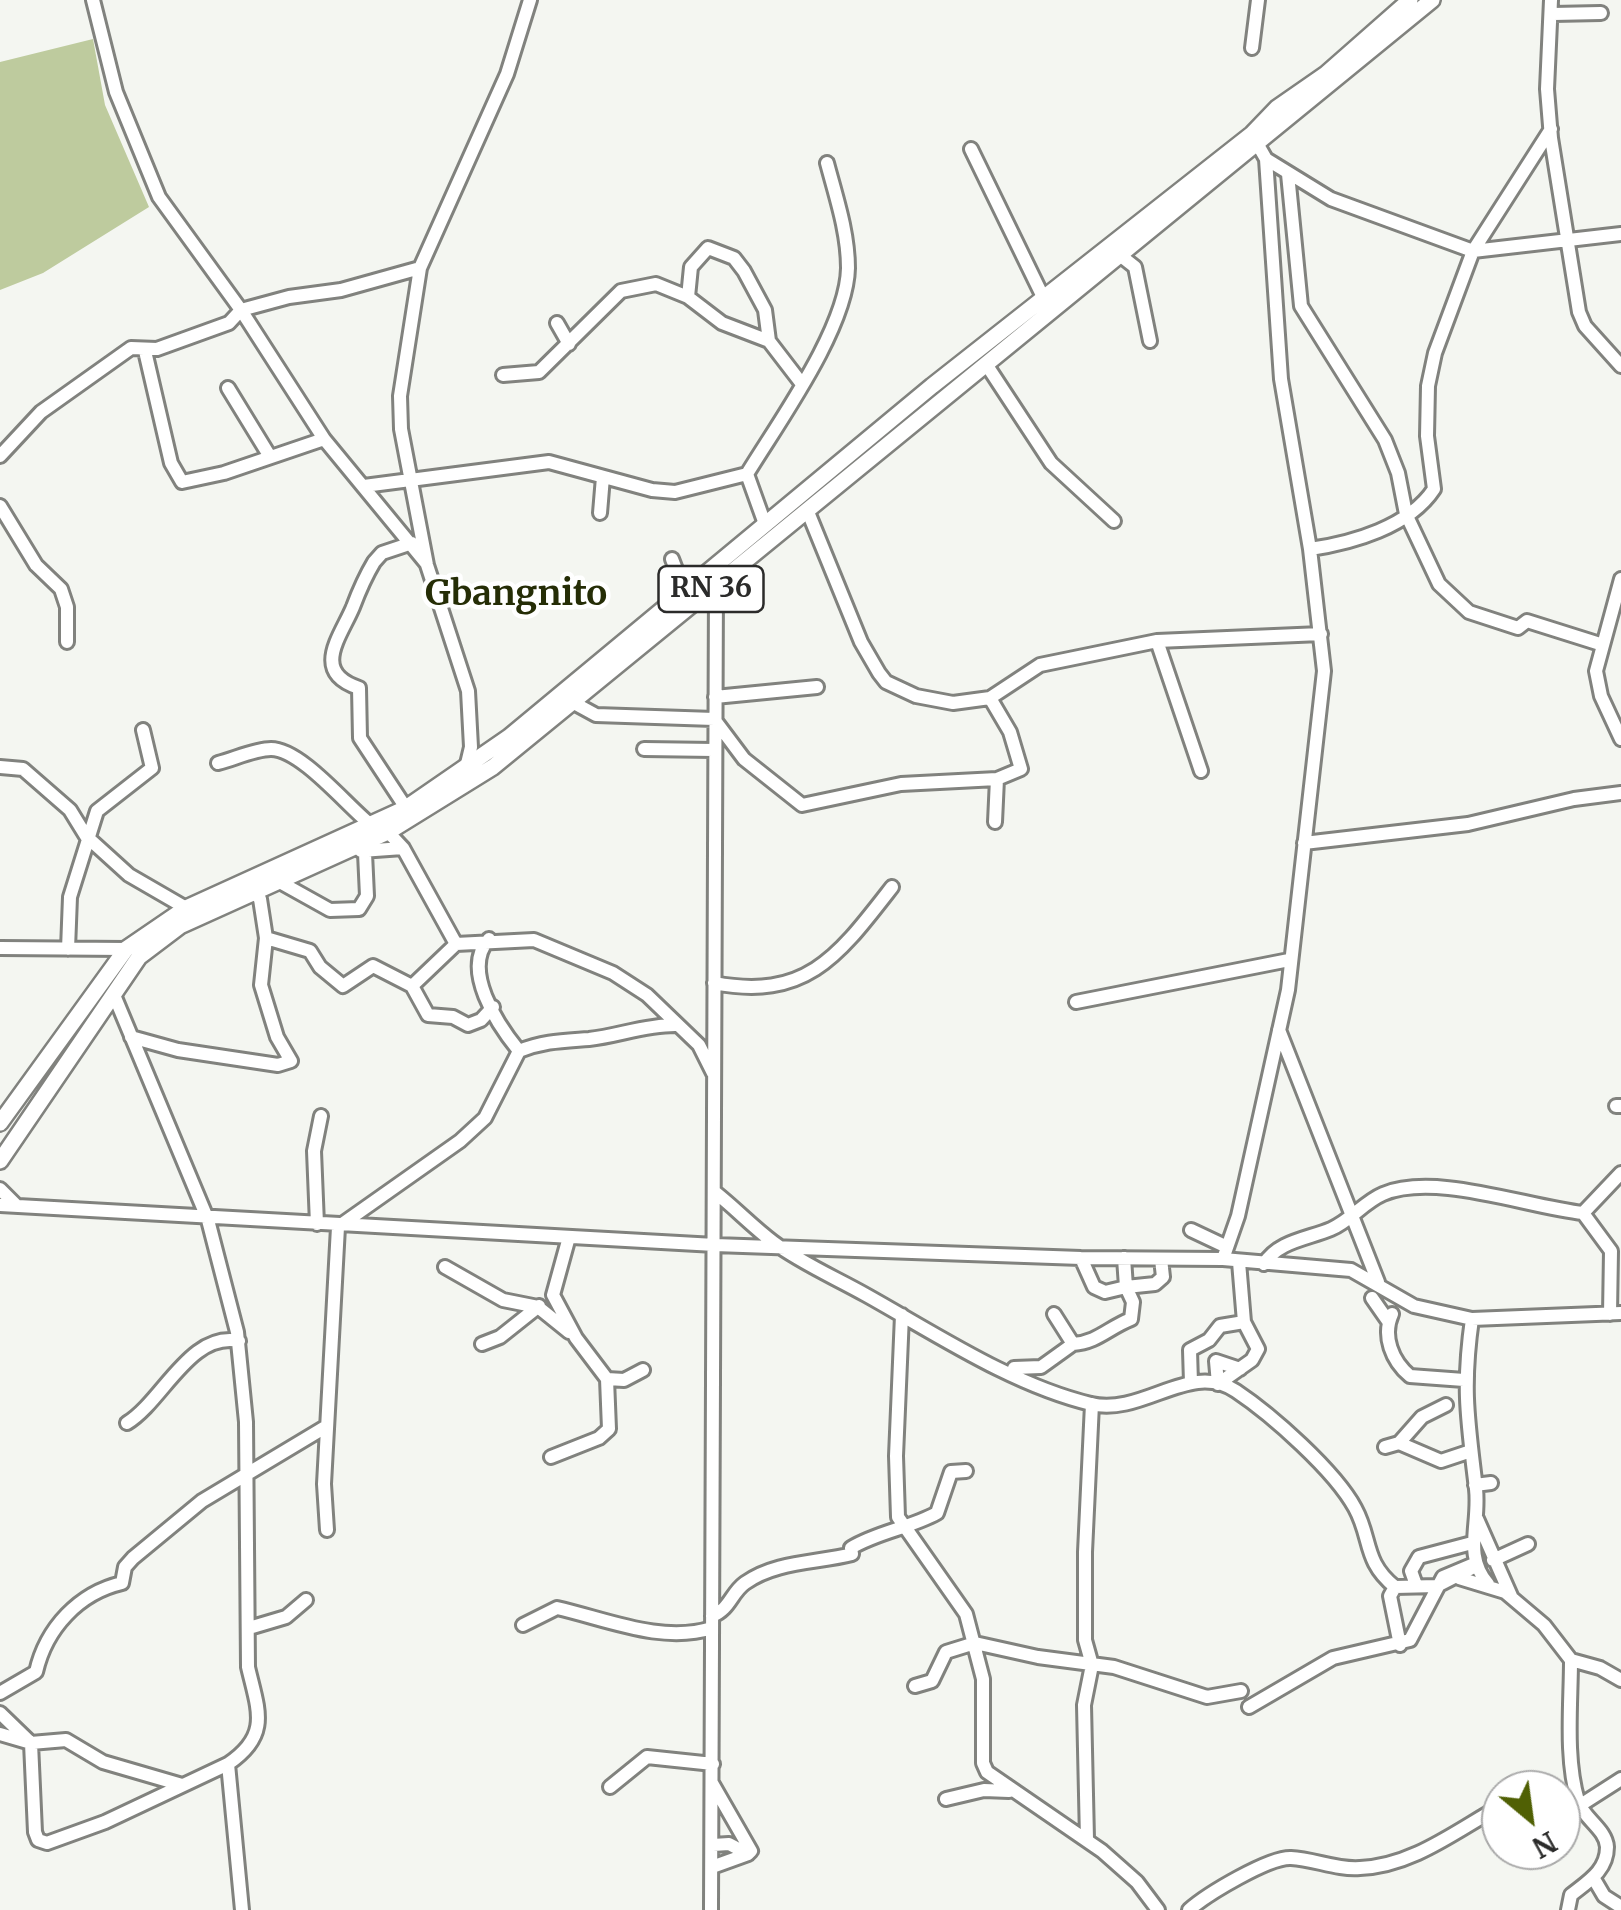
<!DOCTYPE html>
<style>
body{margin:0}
#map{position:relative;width:1621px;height:1910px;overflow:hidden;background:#f4f6f1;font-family:Merriweather,serif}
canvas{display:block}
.north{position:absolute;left:1481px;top:1770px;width:100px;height:100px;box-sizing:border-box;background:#fff;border:2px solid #aaa;border-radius:50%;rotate:151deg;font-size:28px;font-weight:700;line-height:40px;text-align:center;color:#2b2b2a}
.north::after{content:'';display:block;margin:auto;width:35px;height:45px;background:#506004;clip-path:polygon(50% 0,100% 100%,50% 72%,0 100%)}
</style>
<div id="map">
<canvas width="1621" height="1910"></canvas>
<div class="north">N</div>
</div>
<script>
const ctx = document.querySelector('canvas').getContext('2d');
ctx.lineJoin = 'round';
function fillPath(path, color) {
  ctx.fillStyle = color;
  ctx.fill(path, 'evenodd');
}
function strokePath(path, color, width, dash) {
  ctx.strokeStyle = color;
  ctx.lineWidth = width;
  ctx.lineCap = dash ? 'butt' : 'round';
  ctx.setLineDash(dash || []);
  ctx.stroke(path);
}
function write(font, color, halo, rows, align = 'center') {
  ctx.font = font + ' Merriweather,serif';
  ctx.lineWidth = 9;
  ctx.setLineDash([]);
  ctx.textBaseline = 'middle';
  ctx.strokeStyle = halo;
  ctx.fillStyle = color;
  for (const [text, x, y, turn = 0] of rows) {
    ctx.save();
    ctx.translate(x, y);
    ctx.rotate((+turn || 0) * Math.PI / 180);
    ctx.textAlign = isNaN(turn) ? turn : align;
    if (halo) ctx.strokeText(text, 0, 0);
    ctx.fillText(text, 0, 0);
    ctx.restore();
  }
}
const green = new Path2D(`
 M93,39l12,66 44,102 -106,66 -43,17v-228z`);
const minor = new Path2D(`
 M93,0l23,92 43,105 82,113 83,129 102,124
 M1551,0l-4,89 4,49 28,174 6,14 36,40
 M1553,14l48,-1
 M1252,48l6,-48
 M971,149l73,150
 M1266,159l65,40 142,52 148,-17
 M1288,174l13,132 84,134 13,33 8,41 33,70 30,28 49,16 9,-7 73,23
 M1121,256l14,11 15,74
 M557,323l12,21
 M769,341l-47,-18 -34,-26 3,-30 17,-19 26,10 10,13 21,39 4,31 33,43
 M145,351l26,112 11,19 42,-9 100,-34
 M986,364l65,99 63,58
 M503,375l36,-3 82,-81 35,-7 32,13
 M228,388l41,67
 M0,456l41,-44 90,-64 26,1 72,-26 12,-13 48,-13 52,-7 79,-22
 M747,474l18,50
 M364,486l185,-24 103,28 23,2 72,-18c31,-51 100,-146 101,-206 0,-36 -12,-71 -21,-105
 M0,506l36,59 25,24 6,18v35
 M808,512l53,130 18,31 7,9 30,14 37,7 37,-5 50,-33 117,-24 164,-7
 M600,513l3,-36
 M1310,549c42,-6 99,-22 124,-60l-7,-53 1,-50 7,-33 38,-102 78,-122
 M672,559l13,34
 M1621,579l-25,92 5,25 20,43
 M1157,641l44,130
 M715,697l102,-10
 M990,698l20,34 11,37 -24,10 -2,43
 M574,703l22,12 118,4 30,40 58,46 99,-21 96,-5
 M644,749l70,1
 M218,763c16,-4 37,-14 53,-14 30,0 76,57 99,75l6,-1
 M0,767l23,2 47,41 16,26 43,39 57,33
 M466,768l5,-21 -3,-56 -41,-126 -26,-136 -1,-33 20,-128 87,-194 23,-74
 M406,808l-46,-70 -1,-50c-49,-16 -18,-52 -6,-81 6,-16 12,-30 21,-45l8,-9 30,-10
 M388,832l15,16 53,96 -44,42 16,29 25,2 15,8 13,-5 12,-13
 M1304,843l164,-19 106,-25 47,-6
 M361,851l42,-3
 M278,881l52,29 29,-1 8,-13 -2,-43
 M266,938l44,13 10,16 23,19 30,-20 39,20
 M489,939c-28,30 8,85 30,112
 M456,944l78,-4 79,33 34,22 52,50 14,28
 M0,948l126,1
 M68,949l2,-52 27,-86 55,-43 -9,-38
 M714,983c93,18 125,-28 178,-96
 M1076,1002l213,-42
 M1279,1030l99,252
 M131,1037l47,13 100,15 13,-4 -14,-24 -16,-52 5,-47 -6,-39 -6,-7
 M1616,1106h5
 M0,1189l16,16
 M716,1193c20,16 37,34 57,49 28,21 63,36 93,53 70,39 146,90 225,109 53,12 99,-44 145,-13 36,24 99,80 119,117 17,31 8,53 40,79l42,-1 37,-19
 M0,1205l715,40 366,13 142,1 128,11 63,36 58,13 149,-6
 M1583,1213l38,-40
 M317,1224l-3,-73 7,-35
 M1191,1230l36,17
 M569,1237l-16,58 23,43 31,41 17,1 19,-10
 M1124,1258l2,29 29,-3 8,-7 -2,-18
 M1223,1259l15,-43 50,-226 36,-319 -14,-122 -29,-170 -15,-220 -8,-14
 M1264,1264c14,-23 43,-25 67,-35 19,-8 33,-27 52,-35 52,-22 144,13 200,19l28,38 -1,63
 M445,1267l58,33 35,7 31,25
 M1372,1298l16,23
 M1054,1314l19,30c25,-2 35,-16 58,-25l2,-17 -7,-15 -21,5 -11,-5 -13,-29
 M1392,1314c-10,22 0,47 18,62l54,4
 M902,1315l-6,141 2,61 68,97 17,65v84l4,9 115,79 35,31 21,28
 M1472,1319c-10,70 -4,102 4,170 4,36 -13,66 12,95
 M482,1344l18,-7 39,-31
 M1014,1368l27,-1 32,-23
 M1191,1383l-1,-33 19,-10 11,-14 24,-4
 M1218,1384l34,-24 6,-11 -14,-27 -5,-60
 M1218,1384l-2,-23 24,8
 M127,1423c36,-22 63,-92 112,-82
 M1399,1443l42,18 27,-9
 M1385,1447l14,-4 23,-26 24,-12
 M551,1457l48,-19 10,-9 -2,-50
 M1475,1485l16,-2
 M1477,1519l34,77
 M327,1530l-3,-46 14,-257 122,-86 25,-23 34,-67c25,-10 44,-10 70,-12 29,-3 55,-14 86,-14
 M1493,1560l35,-16
 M1459,1578l46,14 39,33 27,35 29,8 21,12
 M1416,1585l-5,-14 8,-14 53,-14
 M1395,1587l-5,9 10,49
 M712,1616c18,-7 19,-23 33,-33 31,-22 72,-20 107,-29l-1,-6c26,-16 59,-20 86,-35l14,-41 15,-1
 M523,1625l34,-17c49,11 105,36 155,20
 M249,1628l37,-11 20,-17
 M915,1686l17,-5 14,-29 29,-9 63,14 76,10 93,30 34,-6
 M0,1693l36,-21c10,-44 43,-79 86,-89l3,-16 8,-9 69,-57 125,-75
 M1249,1707l84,-49 77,-18 33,-63 31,-13
 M0,1713l31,30 35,-3 37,22 79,23
 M0,1734l31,9 4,89 3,8 9,3 58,-21 123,-58c43,-29 30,-54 20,-97l-2,-245 -9,-90 -29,-112 -94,-225
 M228,1764l14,146
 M712,1783l39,68 -3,3 -19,-10 -16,1
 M610,1787l37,-30 66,7
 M946,1799l38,-9 25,1
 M1561,1806h18l42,-27
 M1087,1839l-3,-134 8,-40 -7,-25v-88l7,-148
 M712,1867l36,-13
 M1594,1879l10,17 17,11
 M711,1910l5,-1325
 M1189,1910c18,-16 80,-53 102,-52 23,1 46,12 69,10 53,-2 97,-38 141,-62
 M1568,1910l3,-15c16,-13 36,-24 36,-48 -1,-18 -24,-29 -29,-46 -13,-43 -7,-97 -7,-141`);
const major = new Path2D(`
 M0,1123l126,-174 60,-41 220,-100 103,-71 423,-351 320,-252 25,-26 49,-34 84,-74
 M0,1161l139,-204 41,-31 208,-94 105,-65 939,-767`);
const shields = [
 [711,589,105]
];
const shieldNames = [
 ["RN 36",711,589]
];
const quarterNames = [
 ["Gbangnito",516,595]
];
fillPath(green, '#becb9e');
strokePath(minor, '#81827e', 18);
strokePath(major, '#81827e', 20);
strokePath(minor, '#fff', 12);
strokePath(major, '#fff', 15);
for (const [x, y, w] of shields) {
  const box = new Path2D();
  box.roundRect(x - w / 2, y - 23, w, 46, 8);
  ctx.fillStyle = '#fff';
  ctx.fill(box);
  strokePath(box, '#2b2b2a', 2.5);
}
write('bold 28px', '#2b2b2a', null, shieldNames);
write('bold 35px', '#252d06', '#fff', quarterNames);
</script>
